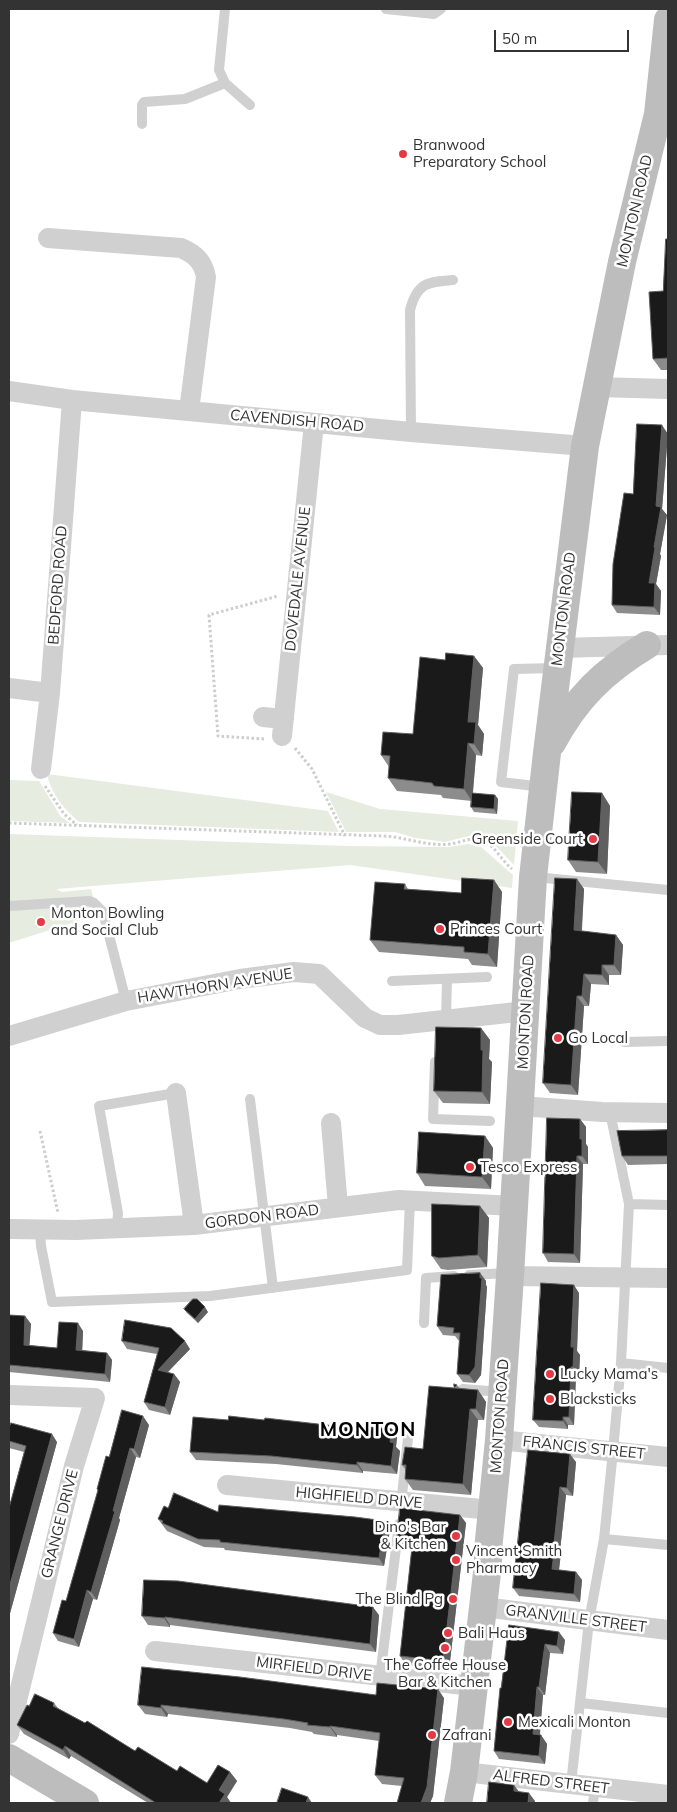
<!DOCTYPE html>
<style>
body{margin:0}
#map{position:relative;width:677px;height:1812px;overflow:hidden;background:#fff;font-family:Mulish,sans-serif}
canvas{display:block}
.frame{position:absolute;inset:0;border:10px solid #333;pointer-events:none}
.scale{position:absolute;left:494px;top:30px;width:135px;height:22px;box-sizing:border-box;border:2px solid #333;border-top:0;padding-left:6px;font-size:15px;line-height:18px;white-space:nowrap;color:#333;-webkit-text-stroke:4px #fff;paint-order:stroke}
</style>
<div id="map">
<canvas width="677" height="1812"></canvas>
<div class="frame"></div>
<div class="scale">50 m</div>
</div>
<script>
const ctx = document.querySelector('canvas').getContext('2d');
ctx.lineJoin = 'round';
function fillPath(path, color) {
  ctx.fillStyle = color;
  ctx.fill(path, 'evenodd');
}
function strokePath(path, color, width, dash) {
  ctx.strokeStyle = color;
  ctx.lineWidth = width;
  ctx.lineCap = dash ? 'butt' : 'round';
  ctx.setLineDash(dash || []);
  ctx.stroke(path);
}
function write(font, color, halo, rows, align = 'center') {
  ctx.font = font + ' Mulish,sans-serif';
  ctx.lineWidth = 5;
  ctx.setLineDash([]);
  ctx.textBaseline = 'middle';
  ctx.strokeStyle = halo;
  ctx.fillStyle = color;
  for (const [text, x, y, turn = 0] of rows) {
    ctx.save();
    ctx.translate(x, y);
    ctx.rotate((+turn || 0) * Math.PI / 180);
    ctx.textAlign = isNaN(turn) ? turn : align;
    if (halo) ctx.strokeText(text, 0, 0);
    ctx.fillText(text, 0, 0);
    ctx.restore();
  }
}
const green = new Path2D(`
 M47,774l281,37 11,21 -260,-10c-15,-13 -28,-28 -32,-48z
 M9,780l30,1 22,36 9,6 -61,-2z
 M326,792l54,17 138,12 -4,44 -21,-22 -11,-7 -9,-1 -28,7 -30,-4 -20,-6h-49z
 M9,834l338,12 102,1 19,-3 13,3 32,28 -1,13 -162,-23 -294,24 6,3 29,-3 6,26 -88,28z`);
const path = new Path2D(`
 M264,739l-46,-3 -9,-121 69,-19
 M295,748l17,21 33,67
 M45,786l19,28 13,11
 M9,823l375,13c22,1 44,11 66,8 11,-1 23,-9 34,-3 11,5 18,20 28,28
 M40,1131l18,82`);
const service = new Path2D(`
 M225,9l-6,61 6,13 25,22
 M386,9l48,5 7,-5
 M142,124v-19l2,-3 41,-3 40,-16
 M411,432l-1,-122c7,-27 17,-28 43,-30
 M543,787l-42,-5 13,-113 42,-1
 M535,877l133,13
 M9,906l80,-5 5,2 9,9 23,89
 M392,981l95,-4
 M446,1020l1,-41
 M624,1042l44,-1
 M435,1062l-2,57 57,2
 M250,1099l23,189
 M610,1112l19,92
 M117,1229l1,-16 -19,-107 77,-13
 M40,1230l1,16 11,56 158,-6 197,-26 3,-70
 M469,1275l40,-2
 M424,1323l2,-45 28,-2
 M621,1363l47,5
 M463,1389l38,3
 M401,1505l7,-67
 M604,1539l64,6
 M380,1677l19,-153
 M581,1703l87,10
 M571,1784l18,-163 15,-82 9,-88 8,-88 8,-159 39,1
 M593,1803l2,-16`);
const minor = new Path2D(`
 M48,238l133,10c14,6 22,13 25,29l-17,134
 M597,387l71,2
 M9,391l63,9 339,32 174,14
 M560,648l108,-3
 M9,688l41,5
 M263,717l21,2
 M282,736l32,-313
 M41,769l9,-76 22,-293
 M9,1036l117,-35 114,-22 54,-7 25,2 46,44 15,7h18l128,-14
 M176,1093l18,132
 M520,1106l82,6 66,1
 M331,1123l7,84
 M9,1229l67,1 118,-5 205,-25 115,6
 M510,1276l158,2
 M9,1395l86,3 -21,68 -65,268
 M499,1440l169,17
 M227,1485l265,25
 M483,1607l185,23
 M155,1651l318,35
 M464,1772l204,23`);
const secondary = new Path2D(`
 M552,743c24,-45 52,-72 95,-98
 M9,1758l76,45
 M458,1803l6,-31 24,-208v-14l11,-110 11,-164 23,-399 14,-124 38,-307 37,-184 36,-148 10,-94`);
const wall = new Path2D(`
 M668,239v131h-7l-8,-11 10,-68z
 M668,434l-6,75 5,6 -7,39 1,2 -5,28 5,7 -1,24 -43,-2 -5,-8 21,-111z
 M474,656l9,12 -5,57 6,9 -2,22 -6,-1 -3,38 22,2 3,4 -1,15 -23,-2 -3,-5 1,-6 -29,-3 -2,-3 -44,-4 -9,-13 1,-11 -8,-12 32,-21 32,-74z
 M602,793l8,13 -3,68 -31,-2 -8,-12z
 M577,879l7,10 -2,42 34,4 7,10 -2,30h-12v10l-18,-1 -2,22h-5l-6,89 -28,-2 -7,-10z
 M494,880l8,12 -5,75 -25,-2 -4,-6 -89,-7 -9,-12 35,-56 3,5 53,4z
 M481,1028l9,12 -1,19 3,3 -2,42 -47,-1 -9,-12z
 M580,1119l6,8v17l2,3v17h-5l-3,99 -32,-1 -5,-9z
 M668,1130v34l-40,1 -6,-9z
 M485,1136l8,12 -2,41 -66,-3 -8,-13z
 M480,1206l9,12 -2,49 -39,3 -7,-1 -9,-13z
 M480,1273l6,8v4l1,2 -6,88 -6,8 -12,-1 -6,-8 2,-33 -4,-5 -12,-1 -6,-9z
 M579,1293l-2,58 3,4 -1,20h-3l-2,50h-6v4l-29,-2 -6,-7z
 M184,1309l24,3 -10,11 -11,-10z
 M9,1315l16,1 6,8 -2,21 28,3 26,-17 -1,19 25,3 5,7 -2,22 -101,-10z
 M122,1341l68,8 -22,23 6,2 6,8 -10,33 -21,-5 -5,-8 13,-48 -30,-5z
 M457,1385l3,3 18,2 8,12 -2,18h-6l-7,75 -58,-5 -8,-11v-10l-3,-4 21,-16 31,-61z
 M264,1420l107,10 21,-1 5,8 -1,10 4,4 -3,23 -34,-3v2l-87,-9 -80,-4 -6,-8z
 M9,1425l48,17 -48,175v-109l15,-56 -15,-4z
 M149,1425l-9,33 -4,-1 -17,61 1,2 -23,80 -4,-1 -14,48 -21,-6 -5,-8 13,-32 32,-110 -1,-2 12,-32z
 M528,1450l48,12 -3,34 -7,-1 -6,56 1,2 -2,17 17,2 6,8 -2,22 -61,-6 -6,-8z
 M168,1508l50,4 167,9 5,9 -6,36 -159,-16 -1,-2 -20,-1 -37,-16 -9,-12z
 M460,1515l6,8 -17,147 -43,-5 -6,-9 12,-110 -10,-1 -5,-9z
 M379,1615l-3,37 -206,-27v2l-22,-2 -6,-9z
 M509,1625l56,15 -2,14 -13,-1 -5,42h-2l-3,40h1l6,9 -2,20 -46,-5 -5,-8z
 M376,1695l68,3 -11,98 -3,7h-33l5,-17 -20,-2 -7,-9 4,-34 -42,-6v2l-23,-3 -2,-2 -22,-4 -122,-14 -1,3 -22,-3 -7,-9z
 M54,1703l4,5 77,43 42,20 30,12 23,-11 7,9 -10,16 4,6h-83l-77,-47 -2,3 -45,-25 -7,-9 12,-19z`);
const shadedWall = new Path2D(`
 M662,425l6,9 -6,75 5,6 -7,39 1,2 -5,28 5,7 -1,24 -6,-8 -5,-24 7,-77z
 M474,656l9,12 -5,57 6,9 -2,22 -8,-12 -6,-22z
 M468,743l8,12 -4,46 -8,-12z
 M602,793l8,13 -3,68 -9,-12z
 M495,795l3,4 -1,15 -3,-5z
 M577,879l7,10 -3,51 -7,-10z
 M494,880l8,12 -5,75 -9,-13z
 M616,935l7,10 -2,30 -7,-10z
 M602,965l7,10v10l-7,-10z
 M584,974l7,10 -2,22 -7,-10z
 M577,996l7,10 -6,89 -7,-10z
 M481,1028l9,12 -1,19 3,3 -2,42 -8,-12 -1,-42z
 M580,1119l6,8v17l2,3v17l-6,-8 -2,-17z
 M485,1136l8,12 -2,41 -9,-12z
 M577,1156l6,8 -3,99 -6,-9z
 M480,1206l9,12 -2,49 -9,-12z
 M480,1273l6,8v4l1,2 -6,88 -6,8 -6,-8z
 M574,1285l5,8 -2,58 3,4 -1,20 -6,-8 -2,-20z
 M205,1307l3,5 -10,11 -3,-4z
 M25,1316l6,8 -2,28 -5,-7z
 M78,1323l5,8 -1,26 -6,-7z
 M185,1341l5,8 -27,28 -5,-7z
 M107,1353l5,7 -2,22 -5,-8z
 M571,1367l5,8 -2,50 -5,-8z
 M174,1374l6,8 -10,33 -5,-8z
 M478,1390l8,12 -2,18 -8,-11z
 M470,1409l8,11 -7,75 -8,-11z
 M143,1416l6,9 -9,33 -6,-9z
 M563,1417l5,8v4l-5,-8z
 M392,1429l5,8 -1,10 4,4 -3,23 -6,-8 -1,-24z
 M52,1434l5,8 -48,175v-29z
 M130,1448l6,9 -17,61 1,2 -23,80 -6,-8z
 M570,1454l6,8 -3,34 -6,-8z
 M357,1462l6,9v2l-6,-8z
 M560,1487l6,8 -6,56 1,2 -3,24 -6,-8 2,-25z
 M460,1515l6,8 -17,147 -6,-9z
 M385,1521l5,9 -6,36 -5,-8z
 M576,1572l6,8 -2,22 -6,-8z
 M87,1590l6,9 -14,48 -5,-8z
 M373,1607l6,8 -3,37 -6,-8z
 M165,1617l5,8v2l-6,-9z
 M559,1632l6,8 -2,14 -6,-8z
 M545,1644l5,9 -5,42 -6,-8z
 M537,1687l6,8 -4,48 -6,-9z
 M438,1689l6,9 -11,98 -3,7h-9z
 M161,1705l7,9 -1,3 -6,-9z
 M330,1726l7,9v2l-7,-10z
 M541,1735l6,9 -2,20 -6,-8z
 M65,1746l6,10 -2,3 -6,-9z
 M230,1772l7,9 -10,16 4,6h-12v-13z
 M514,1785l6,8 -6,-2z
 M529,1793l6,8v2h-7z
 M308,1797l4,6h-6z`);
const building = new Path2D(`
 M666,239h2v119l-15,1 -4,-67 14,-1z
 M637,424l25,1 -6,81 5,1 -7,40 1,1 -6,35h6l-1,24 -42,-2 1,-41 11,-71 9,1z
 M446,653l28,3 -6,66h8l-2,22 -6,-1 -4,46 -30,-3 -2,-3 -44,-5 2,-22 -9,-1 2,-23 30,2 7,-77 25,3z
 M572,792l30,1 -4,69 -30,-2z
 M472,793l23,2 -1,14 -23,-2z
 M462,878l32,2 -6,74 -24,-2v-5l-94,-7 5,-58 30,2 -1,5 57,4z
 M555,878l22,1 -3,51 42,5 -2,30h-12v10l-18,-1 -2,22h-5l-6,89 -28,-2z
 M436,1027l45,1v22h2l-1,42 -48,-1z
 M547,1118l33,1v20h2v17h-5l-3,98 -31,-1z
 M668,1130v26h-46l-5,-25z
 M419,1132l66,4 -3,41 -65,-4z
 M432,1204l48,2 -2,49 -39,3 -7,-2z
 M480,1273v5h2l-7,89 -6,8 -12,-1 3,-41h-7l1,-5 -17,-2 4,-51z
 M541,1283l33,2 -3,62h3l-1,20h-2l-2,50h-6v4l-30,-1z
 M193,1299h4l8,8 -10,12 -11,-10z
 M9,1315l16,1 -1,29 33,3 2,-26 19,1 -2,27 31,3 -2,21 -96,-9z
 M125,1320l46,8 14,13 -27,29 16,4 -9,33 -21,-5 15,-54 -37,-7z
 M454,1384l3,1 -3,3 24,2 -2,19h-6l-7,75 -58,-5 1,-14h-4l3,-18 18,2 6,-63 25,2z
 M122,1410l21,6 -9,33 -4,-1 -17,63h2l-24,81 -4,-2 -13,49 -21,-6 9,-33 4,1 32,-111 -1,-1 9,-33 3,1z
 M229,1416l35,4 1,-2 106,12v-3l21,2 -2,13 4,1 -3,23 -34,-4v3l-86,-9 -81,-4 3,-35 35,3z
 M11,1423l41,11 -43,154v-80l17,-62 -17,-5v-16h1z
 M528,1450l42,4 -3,34 -7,-1 -6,57 1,1 -3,24 24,3 -2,22 -61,-6z
 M174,1493l44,19 1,-7 136,12 30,4 -6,37 -159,-16v-2l-22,-1 -36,-16 1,-2 -5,-2 6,-13 4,2z
 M400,1508l60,7 -17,146 -43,-5 13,-118 -16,-2z
 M144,1580l34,1 195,26 -3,37 -205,-27 -1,1 -22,-2z
 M509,1625l50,7 -2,14 -12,-2 -6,43h-2l-4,47 8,1 -2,21 -45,-5 6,-63h1z
 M142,1667l98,10 136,18 1,-12 61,6 -11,98 -6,16h-24l7,-25 -29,-3 5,-42 -50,-7v1l-23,-2 1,-2 -24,-4 -123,-14v3l-23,-3z
 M35,1694l19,9 -1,3 32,17 2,-2 48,30 3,-4 39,24 3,-5 27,17 11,-18 12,7 -11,18 6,4 -6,9h-63l-91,-57 -2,4 -46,-25 10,-20 2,1z
 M489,1782l25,3v6l15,2 -1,10h-41z
 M282,1788l26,9 -2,6h-29z`);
const markers = [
 [403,154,5,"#e63946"],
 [593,839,5,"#e63946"],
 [41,922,5,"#e63946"],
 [440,929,5,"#e63946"],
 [558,1038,5,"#e63946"],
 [470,1167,5,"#e63946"],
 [550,1374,5,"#e63946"],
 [550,1399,5,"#e63946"],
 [456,1536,5,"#e63946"],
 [456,1560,5,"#e63946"],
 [453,1599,5,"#e63946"],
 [448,1633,5,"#e63946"],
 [445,1648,5,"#e63946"],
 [508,1722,5,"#e63946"],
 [432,1735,5,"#e63946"]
];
const poiNames = [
 ["Branwood",413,145],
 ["Preparatory School",413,162],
 ["Greenside Court",583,839,"right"],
 ["Monton Bowling",51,913],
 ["and Social Club",51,930],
 ["Princes Court",450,929],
 ["Go Local",568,1038],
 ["Tesco Express",480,1167],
 ["Lucky Mama's",560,1374],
 ["Blacksticks",560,1399],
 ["Dino's Bar",446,1527,"right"],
 ["& Kitchen",446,1544,"right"],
 ["Vincent Smith",466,1551],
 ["Pharmacy",466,1568],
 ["The Blind Pg",443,1599,"right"],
 ["Bali Haus",458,1633],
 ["The Coffee House",445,1665,"center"],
 ["Bar & Kitchen",445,1682,"center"],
 ["Mexicali Monton",518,1722],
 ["Zafrani",442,1735]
];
const streetNames = [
 ["MONTON ROAD",635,211,-77],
 ["CAVENDISH ROAD",297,421,5],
 ["DOVEDALE AVENUE",298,579,-84],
 ["BEDFORD ROAD",58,585,-86],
 ["MONTON ROAD",564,609,-83],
 ["HAWTHORN AVENUE",215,986,-9],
 ["MONTON ROAD",526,1012,-87],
 ["GORDON ROAD",262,1217,-7],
 ["MONTON ROAD",500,1416,-86],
 ["FRANCIS STREET",584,1448,6],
 ["HIGHFIELD DRIVE",359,1498,5],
 ["GRANGE DRIVE",60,1524,-76],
 ["GRANVILLE STREET",576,1619,7],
 ["MIRFIELD DRIVE",314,1669,7],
 ["ALFRED STREET",551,1782,7]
];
const districtNames = [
 ["MONTON",368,1430]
];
fillPath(green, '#e6ecdf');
strokePath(path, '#cdcdcd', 3, [2.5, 2.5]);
strokePath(service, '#d0d0d0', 10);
strokePath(minor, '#d0d0d0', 20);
strokePath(secondary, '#bdbdbd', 28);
fillPath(wall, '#8c8c8c');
fillPath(shadedWall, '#5f5f5f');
fillPath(building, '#1a1a1a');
strokePath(building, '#5f5f5f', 1);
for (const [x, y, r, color] of markers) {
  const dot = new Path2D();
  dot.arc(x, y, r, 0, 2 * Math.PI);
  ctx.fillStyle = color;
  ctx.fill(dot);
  strokePath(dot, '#fff', 2);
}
write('15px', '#333', '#fff', poiNames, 'left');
write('15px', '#333', '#fff', streetNames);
ctx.letterSpacing = '1px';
write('bold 20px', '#000', '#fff', districtNames);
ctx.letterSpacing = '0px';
</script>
